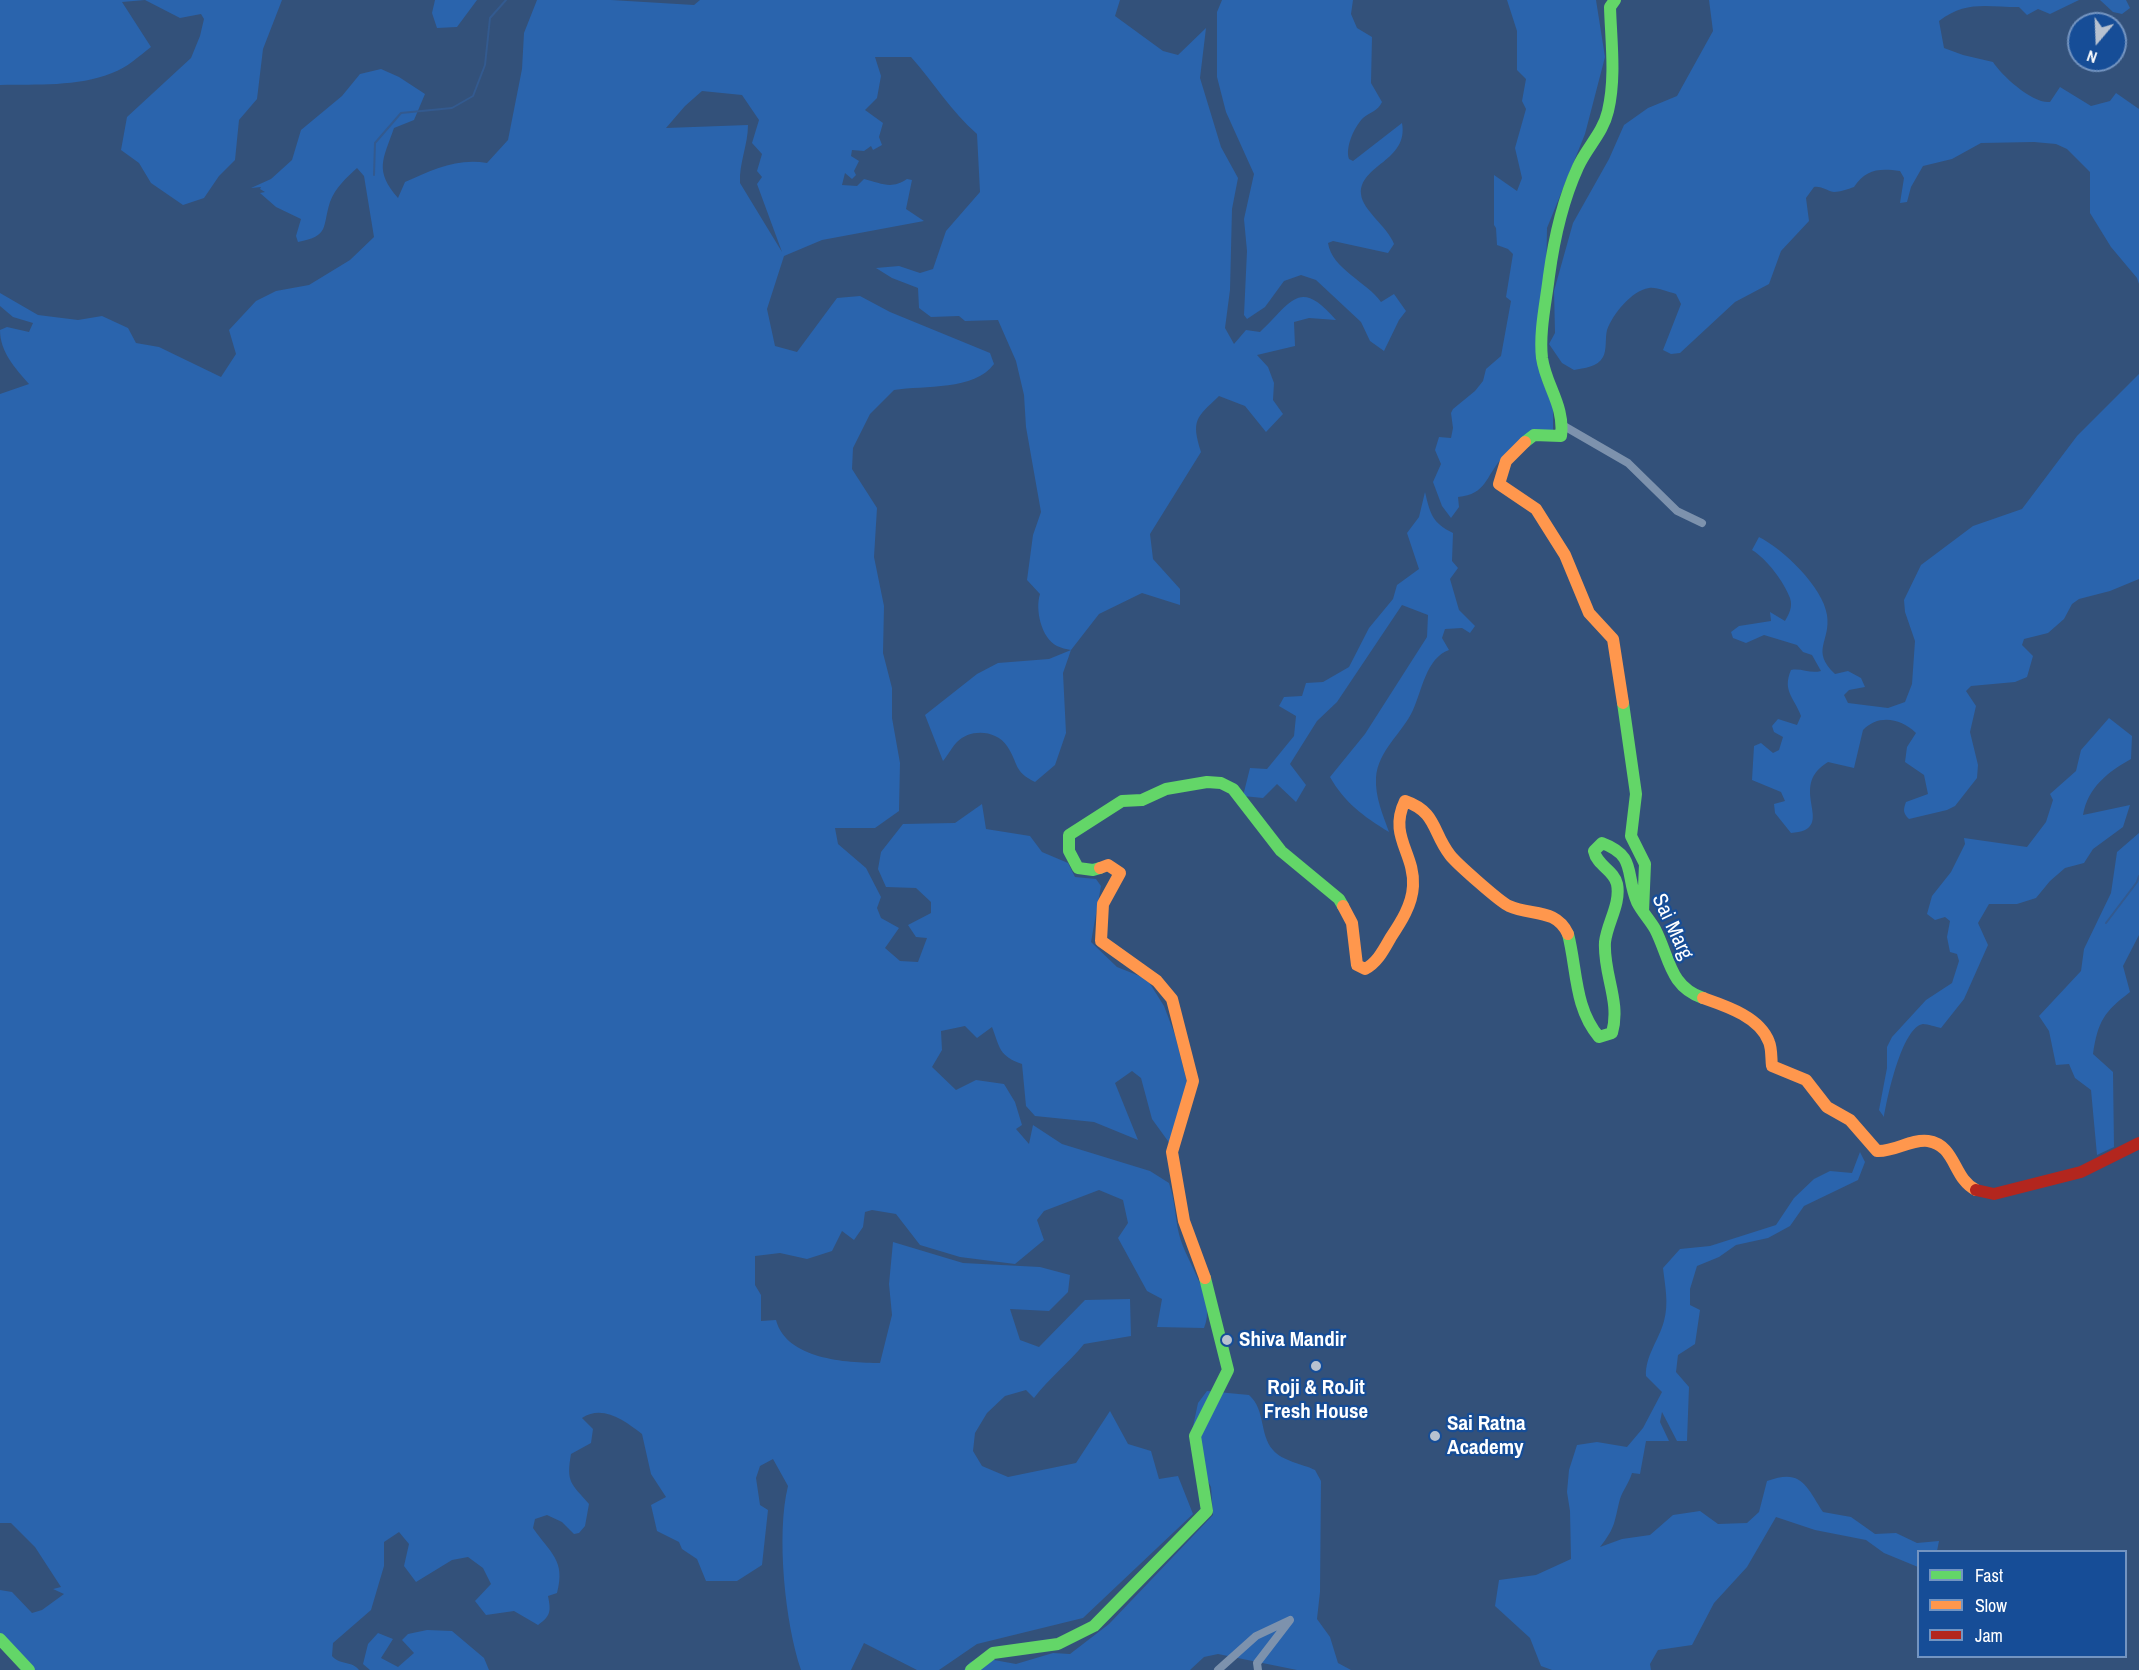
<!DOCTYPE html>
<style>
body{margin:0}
#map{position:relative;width:2139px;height:1670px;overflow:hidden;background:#33517a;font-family:"Archivo Narrow",sans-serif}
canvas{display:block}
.legend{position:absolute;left:1917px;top:1550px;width:210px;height:108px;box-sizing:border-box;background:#164d97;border:2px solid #7394c1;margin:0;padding:8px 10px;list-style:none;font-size:18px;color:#fff}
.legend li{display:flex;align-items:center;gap:12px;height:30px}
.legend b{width:30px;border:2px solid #7394c1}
.north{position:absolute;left:2067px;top:12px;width:60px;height:60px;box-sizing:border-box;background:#164d97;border:2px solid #7394c1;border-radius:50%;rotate:199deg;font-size:16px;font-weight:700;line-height:24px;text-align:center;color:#fff}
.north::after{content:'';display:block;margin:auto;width:21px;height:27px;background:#b8c2d0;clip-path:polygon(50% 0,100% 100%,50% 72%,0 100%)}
</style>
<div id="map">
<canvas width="2139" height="1670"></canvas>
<ul class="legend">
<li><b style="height:8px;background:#63d668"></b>Fast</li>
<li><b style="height:8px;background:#ff974d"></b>Slow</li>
<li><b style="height:8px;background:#b3261e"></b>Jam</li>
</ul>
<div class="north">N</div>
</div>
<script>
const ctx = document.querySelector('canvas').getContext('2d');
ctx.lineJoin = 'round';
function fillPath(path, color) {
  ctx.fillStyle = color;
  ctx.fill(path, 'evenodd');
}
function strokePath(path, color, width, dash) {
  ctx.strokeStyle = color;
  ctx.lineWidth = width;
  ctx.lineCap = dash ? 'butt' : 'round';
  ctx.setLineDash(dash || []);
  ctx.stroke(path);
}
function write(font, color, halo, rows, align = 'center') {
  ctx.font = font + ' "Archivo Narrow",sans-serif';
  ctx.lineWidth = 4.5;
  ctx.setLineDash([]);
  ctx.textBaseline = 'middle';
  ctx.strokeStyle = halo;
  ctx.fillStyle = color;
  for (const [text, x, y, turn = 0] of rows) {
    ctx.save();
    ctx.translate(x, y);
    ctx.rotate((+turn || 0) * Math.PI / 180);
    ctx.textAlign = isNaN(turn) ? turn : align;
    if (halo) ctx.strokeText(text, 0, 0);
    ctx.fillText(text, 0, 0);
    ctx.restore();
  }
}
const green = new Path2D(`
 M0,0h282l-19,49 -6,50 -18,21 -4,40 -16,16 -15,22 -21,7 -32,-22 -12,-20 -18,-13 6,-33 64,-59 9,-22 4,-17 -3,-5 -21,4 -35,-18 -23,2 29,45c-12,9 -24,21 -39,26 -35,14 -75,11 -112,12z
 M435,0h42l-20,27 -20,1 -5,-15z
 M537,0h74l83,5 6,-5h420l-5,16 48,35 15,4 28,-27 -6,50 21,69 17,31 -6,31 -2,81 -5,38 9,16 12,-14 14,2c32,-30 39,-55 76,-12l-27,-2 -15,4 1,24 -38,9 11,12 6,16 -1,17 10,14 -17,18 -21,-26 -26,-10c-23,22 -28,24 -18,56l-51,82 3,25 27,30v16l-38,-12 -43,21 -28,36 -8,23 3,60 -11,32 -20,17c-22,-11 -16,-18 -28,-36 -10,-16 -37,-18 -50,-4 -5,5 -9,13 -14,19l-18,-46 52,-41 21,-11 51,-4 22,-9c-5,-1 -10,-2 -14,-4 -16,-8 -22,-37 -17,-52l-13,-14 6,-45 8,-23 -15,-85 -2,-32 -8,-34 -18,-41 -33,1 -6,-5 -28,1 -12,-9 -1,-20 -26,-10 -16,-10 23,-2 21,7 13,-4 13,-38 34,-39 -3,-58c-26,-23 -43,-51 -66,-77h-36l6,19 -4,22 -12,12 18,13 -4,14 3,8 -9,5 -2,-4 -7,5 -12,-1 -1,6 8,5 -5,10 2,4 -4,4 -7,-6 -3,12 15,1 7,-7c17,4 27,11 43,0l5,1 -6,29 18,12 -102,19 -38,16 -17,53 8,37 22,6 40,-54 23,-2 30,16 100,41 4,11c-20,27 -69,21 -100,26l-24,24 -17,34 -1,21 25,39 -3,49 10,49 -1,47 9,35v30l8,45 -1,48 -24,17h-40l3,16 28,24 15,29 -4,11 4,10 18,10 -14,20 15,13 18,1 9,-24 -11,-1 -8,-12 23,-12v-11l-15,-14 -30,-1 -8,-18 3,-17 22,-28 52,-1 27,-19 4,25 44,7 12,16 26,11 7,14 21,2 5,7 -10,56 26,25 30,12 17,27 11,29 15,59 -17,54 -21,-29 -11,-41 -9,-7 -17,12 23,57 -44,-18 -59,-6 -9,-10 -4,-42c-23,-8 -22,-16 -30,-37l-15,11 -12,-12 -24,5 1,19 -10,17 24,23 20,-10 28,4 11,18 7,23 -6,4 13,15 4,-19 29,19 88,27 19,12c6,17 6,34 10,51 7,29 38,65 25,94l-47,-1 5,-28 -15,-8 -29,-53 10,-15 -5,-23 -24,-10 -55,21 -7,9 7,20 -29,24 -55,-7 -40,-12 -24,-31 -24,-4 -7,2 -2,15 -9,13 -12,-9 -10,20 -25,8 -27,-6 -25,3v29l6,10v26l15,-1c10,39 70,43 104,43l12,-48 -3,-31 4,-42 70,21 77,4 30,8 -2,17 -19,19 -39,-2 10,31 19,7 46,-47 45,-1 1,37 -47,8c-16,20 -35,34 -50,54l-8,-8 -21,6 -18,17 -12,20 -2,18 9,15 26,11 68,-14 34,-52 18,33 23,7 8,28 19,-3 15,38 -110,104 -106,26 -38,26h-22l-53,-27 -13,27h-50c-16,-47 -25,-136 -13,-184l-15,-27 -13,7 -4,12 4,27 8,5 -6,55 -25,16h-31l-9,-22 -15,-10 -3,-7 -22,-11 -6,-26 15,-8 -15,-23 -9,-40c-17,-13 -39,-30 -60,-16l11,11 -2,14 -20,11c-5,29 0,29 18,50l-4,22 -6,7 -5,1 -12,-12 -15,-7 -12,4 -2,9c17,25 33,32 24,65l-9,3c3,15 3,20 -10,29l-24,-14 -28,4 -11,-14 16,-17 -8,-16 -15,-11 -16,3 -36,22 -12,-16 5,-22 -10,-12 -15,10v24l-13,44 -38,33 -1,13c7,9 21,5 27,14h-335l-24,-24v-56l12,2 20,21 10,-3 22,-16 -11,-5 8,-2 -26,-40 -24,-24h-11v-1129l29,-10c-14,-16 -29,-32 -29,-54l7,-3 22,5 4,-9 -20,-6 -13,-11v-13l38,22 40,5 24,-4 26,12 8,15 23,4 62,30 15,-23 -7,-24 27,-29 20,-10 33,-6 41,-25 24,-23 -10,-61 -7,-8c-10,9 -22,20 -27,34 -8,25 0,34 -32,40l-2,-6 5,-17 -25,-12 -16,-14 5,-1 -5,-3 1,-2 -10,1 20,-9 21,-19 9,-30 41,-34 18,-22 21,-5 18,8 26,17 -11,26 -20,8c-11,32 -20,42 4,70l7,-16c28,-12 51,-24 82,-19l21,-23 14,-71 2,-36zM702,91l40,4 17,25 -7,23 10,11 -5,17 5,6 -5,7 25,68 -42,-69c-1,-20 8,-38 8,-58l-82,3 19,-22z
 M1222,0h131l-2,14 6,14 15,9 -1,46 11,19c-4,9 -12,10 -19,16 -9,9 -18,30 -14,41l4,2 49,-38c7,38 -43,42 -41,71 1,16 27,33 33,50l-6,9 -55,-12 -5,2c4,26 39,39 53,59l13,-8 12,17 -7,9 -15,31 -14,-10 -9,-19 -45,-42 -15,-5 -17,6 -19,26 -18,12 -3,-4 3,-64 -3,-32 10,-45 -28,-62 -9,-35v-65z
 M1507,0h89l9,57 -20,77 -38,94 -1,58 -9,55 5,40 11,23v26h-19c-11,9 -23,18 -32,28 -17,19 -15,36 -44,39l1,10 -8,11 -9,-12 -9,-24 8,-18 -6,-14 4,-13 12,1 2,-10 -2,-15 2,-4 22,-18 8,-10 3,-12 15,-13 10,-55 -5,-4 7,-43 -5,-5 -11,-4 -1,-17 -2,-3v-50l23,16 5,-13 -7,-30 11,-39 -4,-8 4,-22 -9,-9v-39z
 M1709,0h370l-29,14 -12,-5 -11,6 -8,-8c-32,0 -53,-7 -80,14l5,27 19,7 30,7c9,14 40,42 57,40l10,-15 31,19 19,-5 6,-8 23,16v175l-2,-6 -26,-31 -21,-34v-41l-23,-23 -11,-5 -22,-2 -53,1 -29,16 -29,7 -12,21 -4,15 -7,1 4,-25 -4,-7c-21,-3 -34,-2 -46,16 -6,2 -14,5 -20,5 -8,-1 -11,-6 -20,-5l-8,11 3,23 -28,30 -12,33 -34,18 -55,51 -9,1 -8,-4 18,-46 -5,-10c-8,-2 -19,-7 -27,-6 -18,3 -36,26 -42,42 -2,8 0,20 -4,27 -5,10 -19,11 -29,13l-12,-7 -13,-19 6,-11 -1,-42 19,-68 36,-64 15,-34 24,-17 29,-12 36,-65z
 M2100,0h26l4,8 -8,6 -9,-2z
 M2139,374v205l-29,12 -31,8 -7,5 -8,15 -16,14 -24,6 -2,6 11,11 -6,21 -12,5 -44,4 -5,5 10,15 -6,26 8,33 -1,13 -22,28 -8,4 -38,9c-6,-6 -6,-9 -3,-17l22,-8 -4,-19 -19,-13 2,-15 9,-14c-15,-15 -38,-19 -53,-3l-9,38 -26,-6c-38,23 0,57 -23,68 -4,2 -9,2 -14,3l-16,-20 -1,-9 11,-3 -4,-9 -29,-12 2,-34 7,-3 12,10 6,-3 4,-13 -9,-5 -2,-6 6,-7 19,6 4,-9c-7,-19 -19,-25 -10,-46 11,-2 19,4 30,1l-9,-16 -9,-3 -6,-7 -33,-10 -18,8 -13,-5 -2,-6 8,-6 32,-5 -1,-9 15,9c4,-7 8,-14 5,-23 -6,-16 -23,-39 -38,-48l7,-13c24,12 64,50 68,78 4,27 -17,35 8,59l13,-3 13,7 4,9 -16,3 -5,5 4,8 40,5 17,-6 7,-18 3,-43 -10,-29 -1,-12 17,-35 52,-39 49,-17 55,-73z
 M1425,492c5,21 7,31 28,41l-1,28 6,7 -8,11 9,31 16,16 -5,7 -8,-5 -17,1 -3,9 7,12c-23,8 -27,41 -36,60 -11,24 -35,40 -37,68 -1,19 7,37 13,54 -25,-15 -45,-30 -59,-55l35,-43 62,-97 1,-22 -26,-10 -65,97 -20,19 -27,43 16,21 -10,17 -19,-18 -14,14 -20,-2 7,-28 17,1 27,-33 2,-20 -17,-10 5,-9 18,-1 4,-13 17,-1 26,-15 20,-39 24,-29 4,-14 22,-16 -12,-36 12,-16z
 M2109,718l23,18 -1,23c-23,13 -43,28 -48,56l47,-10 -7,22 -30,22 -9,14 -19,5 -15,13 -14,17 -19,6h-28l-11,19 10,22 -24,54 -23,29c-5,-1 -13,-4 -18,-4 -21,3 -36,74 -39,93l-5,-7 8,-42v-21l5,-10 34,-37 26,-17 7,-22 -2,-7 -7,-2 -3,-15 3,-16 -5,-4 -10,3 -8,-6 5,-18 19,-24 14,-28 -1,-6 63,9 19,-25 7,-22 -3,-6 26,-23 5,-21z
 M2139,833v102l-16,31 7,26c-26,20 -32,29 -37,62l20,18 1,75 -17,8 -6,-65 -16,-12 -6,-14 -13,1 -7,-34 -10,-15 42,-45 3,-22 27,-56 6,-41z
 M1860,1152l5,10 -7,18 -54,26 -14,20 -22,12 -32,7 -17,12 -22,9 -7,23v16l10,5 -5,34 -17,11 -2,17 13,15 -2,54h-10l-15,-29 -2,10 9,19h-23l-6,33 -8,-1c-3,10 -9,17 -12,26 -6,23 -4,28 -20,48l22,-8 28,-4 23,-20 27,-4 18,13 29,-1 12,-11 8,-31c35,-13 39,5 56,31l28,5 24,17 21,-1 21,10 22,-2 -2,10 -19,1v15l-34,-14 -18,-13 -51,-10 -39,-13 -29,50 -33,36 -22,42 -34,5 -8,14 1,6h-99l-11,-4 -11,-28 -35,-32 4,-26 37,-5 35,-16 -1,-48 -3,-19 2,-22 8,-25 20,-3 30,5 16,-19 19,-36 -16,-16c-1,-20 13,-36 18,-55 5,-18 1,-35 -1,-53l17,-19 30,-3 66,-21 18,-27 20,-19 16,-8 22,2z
 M1207,1391l42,4c17,15 10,39 24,55 9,11 30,14 42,20l6,11 -1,111 -3,27 13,18 8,26 13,7h-54l-79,-16 -14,3 -14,13h-226l6,-8 13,-4 33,6 37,-11 17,1 39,-30 104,-109 -2,-28 -16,-30 -4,-21 7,-33z
 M427,1630l25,1 32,27 5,12h-119l-7,-6 5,-20 10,-11 15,6 -12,19 17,9 16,-14 -12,-13 6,-6z`);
const stream = new Path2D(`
 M374,175l1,-32 26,-30 51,-5 21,-12 12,-31 5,-47 16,-18
 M2106,923l31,-41 2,-6`);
const street = new Path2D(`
 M1564,426l64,37 49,48 25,12
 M1218,1670l38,-34 34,-16 -33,43 1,7`);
const fast = new Path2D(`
 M1525,442l9,-7 27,1c4,-30 -15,-50 -19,-78 -3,-26 4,-56 7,-82 5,-37 13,-74 29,-109 9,-20 25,-34 30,-56 8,-34 3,-70 2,-104l5,-7
 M1623,703l13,91 -5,42 14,28 -2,48
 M1100,868l-7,2 -15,-2 -9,-17v-16l53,-34 20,-1 24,-11 41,-7 14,1 12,6 48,62 58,48 4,7
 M1568,934c9,34 6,74 31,103l13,-4c9,-32 -9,-59 -7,-91 2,-19 16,-38 12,-58 -3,-14 -20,-18 -23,-33l8,-8c35,13 23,31 35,59 5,10 13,18 18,27 15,29 14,57 48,69
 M0,1639l29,31
 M971,1670l22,-17 65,-9 36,-18 113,-115 -12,-75 33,-66 -23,-92`);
const slow = new Path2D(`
 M1525,442l-19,19 -7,23 37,25 29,46 24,58 24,26 10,64
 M1100,868l8,-3 12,8 -17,31 -2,37 56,40 15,18 21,82 -21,71 12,69 21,57
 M1343,906l9,17 5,42 8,4c13,-7 19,-20 26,-32 10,-15 21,-32 22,-51 2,-33 -25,-50 -8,-85 32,11 27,31 45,54 6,8 50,47 59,51 22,10 47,2 59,28
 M1703,998c23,8 57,19 66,44 3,7 2,17 3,24l34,14 21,27 23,13 27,31c18,1 33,-12 51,-10 28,4 25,38 48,49`);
const jam = new Path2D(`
 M1976,1190l18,4 87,-22 58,-29`);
const markers = [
 [1227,1340,6,"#b8c2d0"],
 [1316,1366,6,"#b8c2d0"],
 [1435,1436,6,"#b8c2d0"]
];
const streetNames = [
 ["Sai Marg",1672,927,65]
];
const poiNames = [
 ["Shiva Mandir",1239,1340],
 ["Roji & RoJit",1316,1388,"center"],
 ["Fresh House",1316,1412,"center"],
 ["Sai Ratna",1447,1424],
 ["Academy",1447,1448]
];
fillPath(green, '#2a64ad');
strokePath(stream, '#335a8f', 2);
strokePath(street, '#7d92ad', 8);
strokePath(fast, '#63d668', 12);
strokePath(slow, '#ff974d', 12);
strokePath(jam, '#b3261e', 12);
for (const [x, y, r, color] of markers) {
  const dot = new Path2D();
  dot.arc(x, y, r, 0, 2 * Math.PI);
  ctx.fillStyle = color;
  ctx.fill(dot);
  strokePath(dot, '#164d97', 2);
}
write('21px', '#fff', '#164d97', streetNames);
write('bold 21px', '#fff', '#164d97', poiNames, 'left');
</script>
